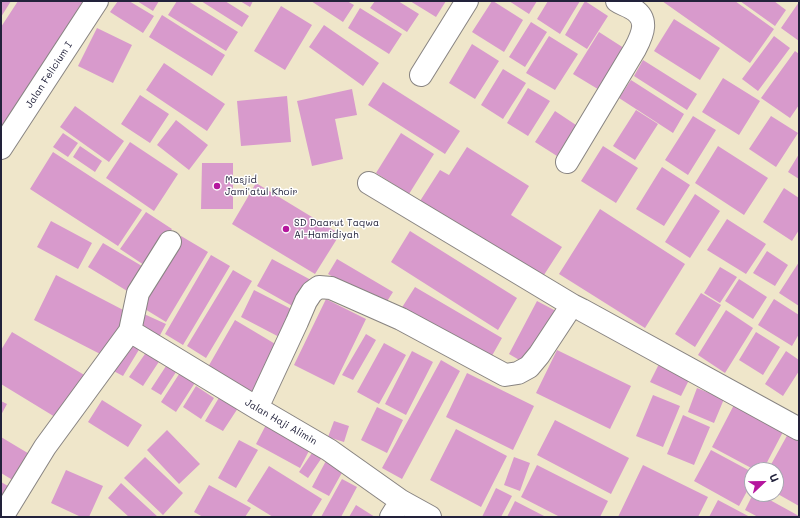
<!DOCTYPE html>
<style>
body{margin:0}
#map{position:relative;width:800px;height:518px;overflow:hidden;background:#efe6ca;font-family:Mali,sans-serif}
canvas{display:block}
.frame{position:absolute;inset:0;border:2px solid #22223b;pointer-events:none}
.north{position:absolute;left:744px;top:462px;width:40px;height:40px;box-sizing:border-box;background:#fff;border:1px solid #a7a7b1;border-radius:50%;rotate:68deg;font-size:11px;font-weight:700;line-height:16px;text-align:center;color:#22223b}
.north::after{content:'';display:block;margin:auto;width:14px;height:18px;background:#b5179e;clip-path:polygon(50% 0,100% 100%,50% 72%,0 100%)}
</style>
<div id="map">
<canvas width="800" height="518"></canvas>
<div class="frame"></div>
<div class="north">U</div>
</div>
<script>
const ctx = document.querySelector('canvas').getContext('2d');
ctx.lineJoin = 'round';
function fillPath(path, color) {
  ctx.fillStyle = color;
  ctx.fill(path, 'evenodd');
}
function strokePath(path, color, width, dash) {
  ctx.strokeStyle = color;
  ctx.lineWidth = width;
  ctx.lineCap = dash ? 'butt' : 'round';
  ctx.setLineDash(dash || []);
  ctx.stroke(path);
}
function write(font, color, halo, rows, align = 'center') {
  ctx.font = font + ' Mali,sans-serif';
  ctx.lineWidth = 3;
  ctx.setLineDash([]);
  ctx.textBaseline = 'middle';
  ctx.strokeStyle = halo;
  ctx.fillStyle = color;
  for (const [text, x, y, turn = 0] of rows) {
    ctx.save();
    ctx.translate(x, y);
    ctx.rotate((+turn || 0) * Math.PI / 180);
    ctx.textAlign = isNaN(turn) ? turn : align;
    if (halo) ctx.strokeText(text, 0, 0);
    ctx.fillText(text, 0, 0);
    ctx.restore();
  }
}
const building = new Path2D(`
 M1,1h10l-10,16z
 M18,1h72l-89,135v-109z
 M118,1h11l25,15 -11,17 -33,-21z
 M137,1h22l-6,10z
 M177,1h11l50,31 -12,19 -58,-36z
 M201,1h24l24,15 -7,11z
 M240,1h13l-3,6z
 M311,1h36l7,4 -11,17z
 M375,1h23l21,13 -12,18 -37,-24z
 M410,1h36l-10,16z
 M492,1h1l30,19 -19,32 -32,-20z
 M509,1h28l-8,13z
 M548,1h32l-20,33 -23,-15z
 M585,1l23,15 -21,33 -22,-14z
 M662,1h73l39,28 -24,34z
 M740,1h34l12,9 -11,16z
 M799,2v39l-18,-13z
 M281,6l31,19 -27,45 -31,-19z
 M360,8l42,26 -13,20 -41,-26z
 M162,15l63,40 -13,21 -63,-39z
 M674,19l46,29 -20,32 -46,-29z
 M531,22l16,10 -22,35 -16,-10z
 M324,25l55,38 -16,23 -54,-39z
 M97,28l35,17 -19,38 -35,-17z
 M599,32l28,18 -26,41 -28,-17z
 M549,36l29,18 -23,36 -29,-17z
 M774,36l16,12 -32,43 -16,-12z
 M472,44l27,17 -24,38 -26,-16z
 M795,51l4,3v51l-9,13 -29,-20z
 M643,60l54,34 -10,16 -53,-34z
 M164,63l61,41 -18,27 -61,-41z
 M503,69l23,14 -23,36 -22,-14z
 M723,78l37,23 -21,34 -37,-23z
 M631,80l53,34 -11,19 -54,-35z
 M383,82l77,49 -15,23 -77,-49z
 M528,88l22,13 -22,35 -21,-13z
 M352,89l5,26 -22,4 8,40 -31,7 -15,-65z
 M140,95l29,19 -19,29 -29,-19z
 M287,96l4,46 -50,4 -4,-45z
 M75,106l49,35 -15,21 -49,-35z
 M636,110l22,14 -23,36 -22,-14z
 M555,111l21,14 -19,31 -22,-14z
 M693,116l23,14 -28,45 -23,-15z
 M771,116l27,17 -22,34 -27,-18z
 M176,120l32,25 -19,25 -32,-25z
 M63,133l15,10 -10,14 -15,-10z
 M401,133l33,21 -25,40 -33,-21z
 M130,142l48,32 -24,37 -48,-33z
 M80,146l22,15 -7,11 -22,-15z
 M603,146l35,22 -22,35 -35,-22z
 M718,146l50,32 -24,37 -49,-32z
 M467,147l62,39 -18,29 51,32 -20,31 -122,-77 20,-31 9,5z
 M53,152l89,58 -24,36 -88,-57z
 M799,154v25l-11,-7z
 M202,163h31v46h-32z
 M662,167l28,18 -26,41 -28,-17z
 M256,183l84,51 -25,40 -83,-50z
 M784,188l15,10v32l-7,11 -29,-19z
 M695,194l25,17 -30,47 -25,-16z
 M600,209l85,55 -40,64 -86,-54z
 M146,212l26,17 -25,38 -27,-18z
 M727,219l39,25 -20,30 -39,-24z
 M51,221l41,22 -14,26 -41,-22z
 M410,231l107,67 -19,32 -107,-68z
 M181,236l27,16 -42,70 -26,-16z
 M103,243l44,26 -15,25 -44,-27z
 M767,251l21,14 -13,21 -22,-13z
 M211,255l19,11 -47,79 -18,-11z
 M272,259l39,21 -15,28 -39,-22z
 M337,259l56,33 -9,14 -56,-32z
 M799,262v44l-20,-13z
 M720,267l17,10 -17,26 -16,-10z
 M233,270l19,11 -46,77 -19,-12z
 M56,275l73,38 -23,44 -72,-37z
 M739,279l28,18 -14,22 -28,-18z
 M415,287l87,51 -13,23 -88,-52z
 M254,290l45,23 -14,27 -44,-23z
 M701,293l20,12 -26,42 -20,-13z
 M326,299l40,20 -32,66 -40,-20z
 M774,299l25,16v19l-7,12 -34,-21z
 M537,301l19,10 -28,54 -19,-11z
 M726,310l27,18 -28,45 -27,-18z
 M144,314l22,10 -8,15 -21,-11z
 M235,320l47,28 -27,46 -47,-27z
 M12,332l74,44 -26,44 -59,-36v-34z
 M756,332l24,15 -17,28 -24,-15z
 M366,334l10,6 -23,40 -11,-5z
 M126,339l14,9 -17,28 -15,-8z
 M384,343l22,12 -27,49 -22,-12z
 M557,350l74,36 -21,43 -74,-36z
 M147,351l13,9 -17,26 -14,-9z
 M412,351l21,11 -27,53 -21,-11z
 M786,351l13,9v11l-16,25 -18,-12z
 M441,360l19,11 -58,108 -20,-11z
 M168,363l10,6 -17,26 -10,-6z
 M659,364l31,14 -9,18 -31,-14z
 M183,368l15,10 -22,34 -15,-10z
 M467,373l67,33 -21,44 -67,-33z
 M196,386l18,12 -13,21 -18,-12z
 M697,388l27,11 -10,24 -26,-11z
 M653,395l27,11 -17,41 -27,-11z
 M220,396l18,12 -15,23 -18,-10z
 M102,400l40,25 -14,22 -40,-25z
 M1,401l6,3 -6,11z
 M735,403l49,27 -21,40h-8l-43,-23z
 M377,407l26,13 -16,33 -26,-13z
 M683,415l27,12 -16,38 -27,-11z
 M555,420l74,38 -18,36 -74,-39z
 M334,421l15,5 -5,16 -16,-5z
 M267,423l44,24 -11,21 -44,-24z
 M456,429l51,27 -26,51 -51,-27z
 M167,430l33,34 -21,20 -32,-34z
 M789,432l10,6v68l-23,-13v-23h-8z
 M1,437l30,18 -15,27 -15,-9z
 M239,440l19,10 -22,38 -18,-10z
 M314,450l9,6 -15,22 -9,-6z
 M711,450l41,22v10l-13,24 -45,-25z
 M145,457l38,36 -20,22 -39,-37z
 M514,457l16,6 -10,28 -16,-6z
 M327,459l17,10 -15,27 -17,-9z
 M537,465l71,36 -8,16h-40l-39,-20z
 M643,465l65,32 -10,20h-80z
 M269,466l53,33 -11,18h-38l-26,-16z
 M66,470l37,16 -14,31h-8l-30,-14z
 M342,479l15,8 -16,30h-20z
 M1,482l7,4 -7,12z
 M121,483l37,34h-29l-21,-19z
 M209,485l42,23 -6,9h-42l-9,-5z
 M496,488l16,8 -11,21h-19z
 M753,494h6l40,22v1h-41l-13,-7z
 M718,500l32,17h-41z
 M515,501l31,16h-39z
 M356,505l19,12h-26z`);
const minor = new Path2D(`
 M421,75l46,-74
 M1,148l96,-147
 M567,162l68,-113c8,-15 15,-31 -4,-41 -5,-3 -10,-4 -14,-7
 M369,183l203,122
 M130,331l127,77 72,42 72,51 29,16
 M257,408l40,-86 9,-21 6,-9 7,-5 12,1 70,31 104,56 13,-2 11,-6 10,-12 33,-50 10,5 217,119
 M2,517l43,-70 85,-116 8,-38 32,-51
 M391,517l10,-16`);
const markers = [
 [217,186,4,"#b5179e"],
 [286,229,4,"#b5179e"]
];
const streetNames = [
 ["Jalan Felicium I",49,75,-57],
 ["Jalan Haji Alimin",281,422,30]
];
const poiNames = [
 ["Masjid",225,180],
 ["Jami'atul Khoir",225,192],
 ["SD Daarut Taqwa",294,223],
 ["Al-Hamidiyah",294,235]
];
fillPath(building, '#d89acc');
strokePath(minor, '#888482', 24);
strokePath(minor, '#fff', 22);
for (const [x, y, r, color] of markers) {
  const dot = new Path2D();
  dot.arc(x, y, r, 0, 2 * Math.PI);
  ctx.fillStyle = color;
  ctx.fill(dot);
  strokePath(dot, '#fff', 1.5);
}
write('10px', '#22223b', '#fff', streetNames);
write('10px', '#22223b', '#fff', poiNames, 'left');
</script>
